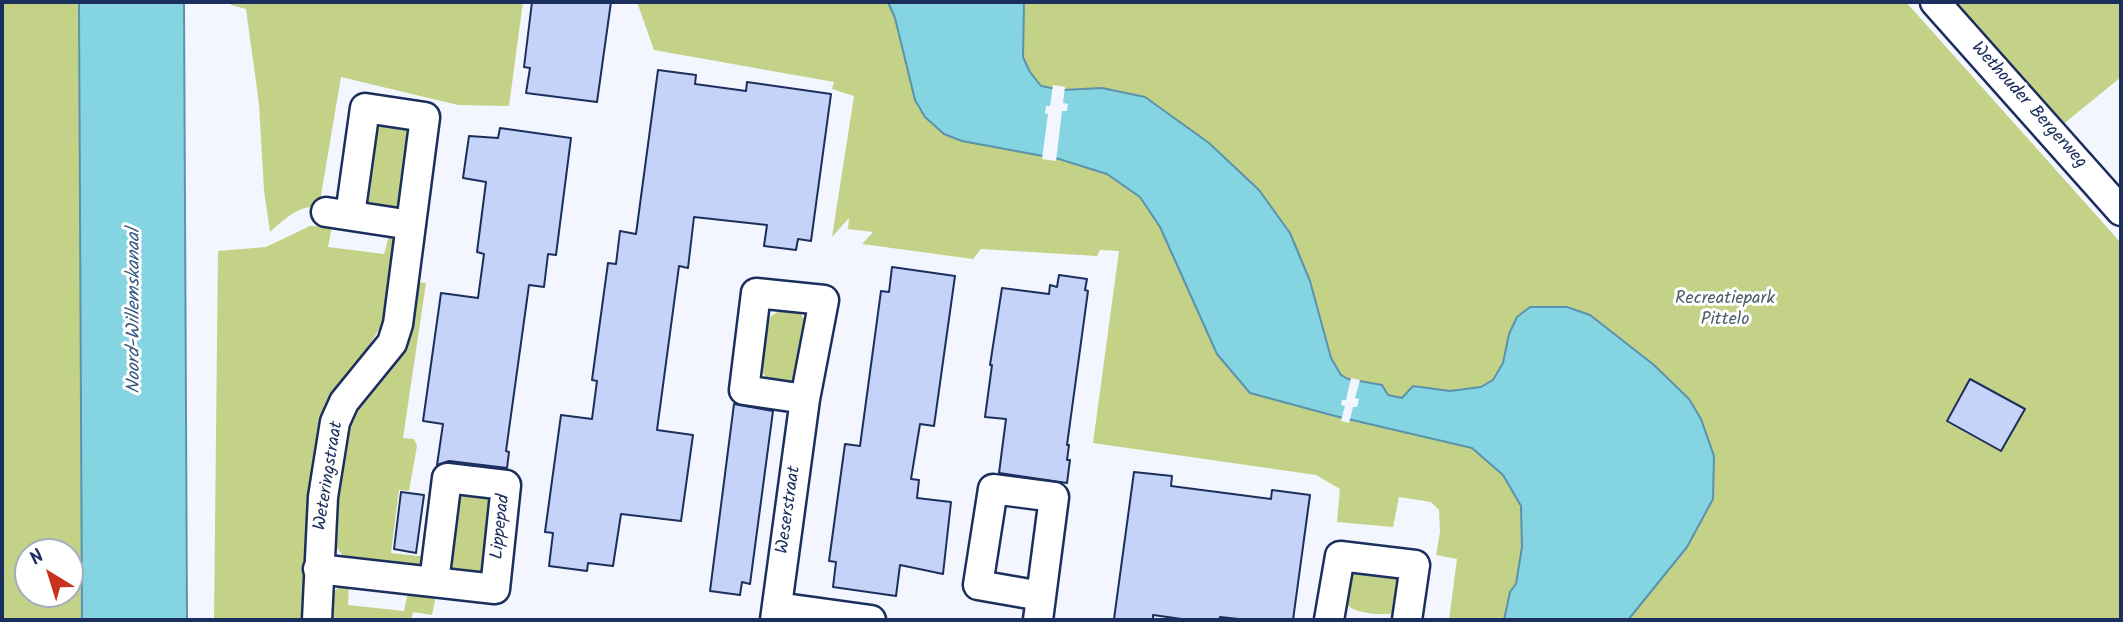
<!DOCTYPE html>
<style>
body{margin:0}
#map{position:relative;width:2123px;height:622px;overflow:hidden;background:#f3f6fe;font-family:Kalam,sans-serif}
canvas{display:block}
.frame{position:absolute;inset:0;border:4px solid #1b2f5e;pointer-events:none}
.north{position:absolute;left:14px;top:538px;width:70px;height:70px;box-sizing:border-box;background:#fff;border:2px solid #a4acbf;border-radius:50%;rotate:322deg;font-size:19px;font-weight:700;line-height:28px;text-align:center;color:#1b2f5e}
.north::after{content:'';display:block;margin:auto;width:24px;height:32px;background:#c8321e;clip-path:polygon(50% 0,100% 100%,50% 72%,0 100%)}
</style>
<div id="map">
<canvas width="2123" height="622"></canvas>
<div class="frame"></div>
<div class="north">N</div>
</div>
<script>
const ctx = document.querySelector('canvas').getContext('2d');
ctx.lineJoin = 'round';
function fillPath(path, color) {
  ctx.fillStyle = color;
  ctx.fill(path, 'evenodd');
}
function strokePath(path, color, width, dash) {
  ctx.strokeStyle = color;
  ctx.lineWidth = width;
  ctx.lineCap = dash ? 'butt' : 'round';
  ctx.setLineDash(dash || []);
  ctx.stroke(path);
}
function write(font, color, halo, rows, align = 'center') {
  ctx.font = font + ' Kalam,sans-serif';
  ctx.lineWidth = 6;
  ctx.setLineDash([]);
  ctx.textBaseline = 'middle';
  ctx.strokeStyle = halo;
  ctx.fillStyle = color;
  for (const [text, x, y, turn = 0] of rows) {
    ctx.save();
    ctx.translate(x, y);
    ctx.rotate((+turn || 0) * Math.PI / 180);
    ctx.textAlign = isNaN(turn) ? turn : align;
    if (halo) ctx.strokeText(text, 0, 0);
    ctx.fillText(text, 0, 0);
    ctx.restore();
  }
}
const green = new Path2D(`
 M2,2h77l3,618h-80zM28,552h42v42h-42z
 M231,2h292l-14,104 -51,-1 -117,-28 -22,130c-21,-2 -34,12 -49,25l-6,-42 -5,-86 -13,-95 -15,-4z
 M637,2h1269l215,241v377h-672l8,-61 -21,-4 4,-23 -1,-22 -8,-8 -32,-5 -6,30 -56,-5 3,-33 -24,-14 -223,-32 26,-192 -19,-1 -3,6 -116,-7 -8,10 -111,-15 11,-12 -25,-3 1,-11 -17,19 22,-141 -22,-7 2,-7 -180,-32z
 M1951,2h170v75l-60,49z
 M382,124l30,5 -12,79 -5,2 -24,-4 -6,-8 8,-63z
 M310,226h22l-4,21 56,7 6,-22 5,3 5,6 -12,74 -56,90 -20,215h-98l4,-369 48,-4z
 M416,282l10,1 -23,155 11,1 3,7 -8,45 -10,-1 -8,63 37,4 -7,12 -75,-9 -12,-16 -1,-9 13,-107z
 M780,310c13,1 22,-1 26,14l-11,60 -28,-4 -7,-13 10,-50z
 M469,492l18,2 8,5 -9,71 -5,6 -27,-4 -4,-8 5,-59 7,-9z
 M1351,571l53,6 -5,34c-9,6 -47,3 -52,-7 -5,-8 2,-24 4,-33z
 M349,582l-1,23 56,6 4,-19 28,4 -4,19 -19,-3 -2,8h-82c1,-22 -1,-29 20,-38z`);
const water = new Path2D(`
 M79,2h105l3,618h-105z
 M888,2h136l-1,55 7,15 11,14 21,4 40,-2 43,9 64,46 50,47 31,43 20,48 21,77 10,17 7,4 34,6 6,10 14,3 11,-12 37,5 31,-4 12,-7 10,-17 6,-29 8,-17 13,-10h37l23,8 64,50 35,34 12,20 13,37 -1,43 -26,48 -59,73h-124l6,-28 6,-8 6,-37 -1,-41 -18,-31 -31,-27 -137,-32 -85,-23 -33,-39 -57,-127 -20,-30 -33,-23 -48,-15 -97,-18 -18,-7 -19,-17 -10,-17 -20,-82z`);
const pier = new Path2D(`
 M1053,85l12,2 -2,16 5,1 -1,7h-5l-6,50 -14,-2 6,-45 -3,-1 1,-7h4z
 M1351,378l9,2 -5,18 4,1 -2,8h-4l-4,16 -8,-2 4,-15 -4,-1 1,-5h4z`);
const building = new Path2D(`
 M532,2h79l-14,100 -71,-9 4,-25 -6,-1z
 M658,70l38,5 -1,9 51,7 1,-9 84,12 -20,147 -13,-2 -2,11 -32,-4 3,-21 -73,-8 -6,51 -9,-2 -22,164 36,5 -12,86 -60,-7 -8,52 -25,-3 -1,8 -38,-5 4,-33 -8,-1 16,-117 31,4 5,-38 -5,-1 16,-117 8,1 4,-33 16,3z
 M500,128l71,10 -15,117 -8,-1 -4,33 -15,-2 -23,166 3,1 -2,16 -58,-7 -12,4 6,-41 -20,-3 18,-128 37,5 6,-44 -7,-2 9,-70 -23,-4 6,-42 29,2z
 M892,267l63,9 -21,150 -14,-2 -9,55 8,1 -2,18 34,4 -8,72 -43,-9 -4,31 -63,-9 3,-25 -7,-1 16,-117 15,2 21,-155 8,1z
 M1059,275l28,4 -2,11 3,1 -21,154h2l-2,15h3l-3,23 -68,-10 7,-54 -21,-2 7,-52h-2l12,-77 47,6 1,-9 7,2z
 M1970,379l55,30 -24,42 -54,-30z
 M734,404l39,7 -23,173 -8,-2 -2,13 -30,-4z
 M1134,472l38,4 -1,10 100,13 1,-9 38,5 -17,125h-45l-28,-3 -1,3h-30l-36,-5v5l-39,-1z
 M401,492l23,3 -8,58 -22,-4z`);
const minor = new Path2D(`
 M1935,2l186,209
 M326,212l85,13
 M318,569l177,20 11,-104 -59,-7 -13,104
 M777,607l94,13
 M317,620l6,-123 12,-75 9,-20 48,-59 6,-19 27,-207 -60,-9 -15,107
 M775,620l30,-221 19,-99 -68,-7 -12,97 61,9
 M1038,620l16,-123 -61,-8 -15,96 63,11
 M1329,620l11,-64 75,9 -8,55`);
const streetNames = [
 ["Wethouder Bergerweg",2028,106,48],
 ["Weteringstraat",330,476,-81],
 ["Weserstraat",790,510,-82],
 ["Lippepad",502,527,-84]
];
const parkNames = [
 ["Recreatiepark",1725,300],
 ["Pittelo",1725,321]
];
const waterNames = [
 ["Noord-Willemskanaal",136,311,-90]
];
fillPath(green, '#c3d286');
fillPath(water, '#85d4e2');
strokePath(water, '#5b92ad', 2);
fillPath(pier, '#f3f6fe');
fillPath(building, '#c5d3f9');
strokePath(building, '#1b2f5e', 2);
strokePath(minor, '#1b2f5e', 33);
strokePath(minor, '#fff', 28);
write('18px', '#1b2f5e', '#fff', streetNames);
write('18px', '#4d606a', '#fff', parkNames);
write('italic 19px', '#36587f', '#fff', waterNames);
</script>
